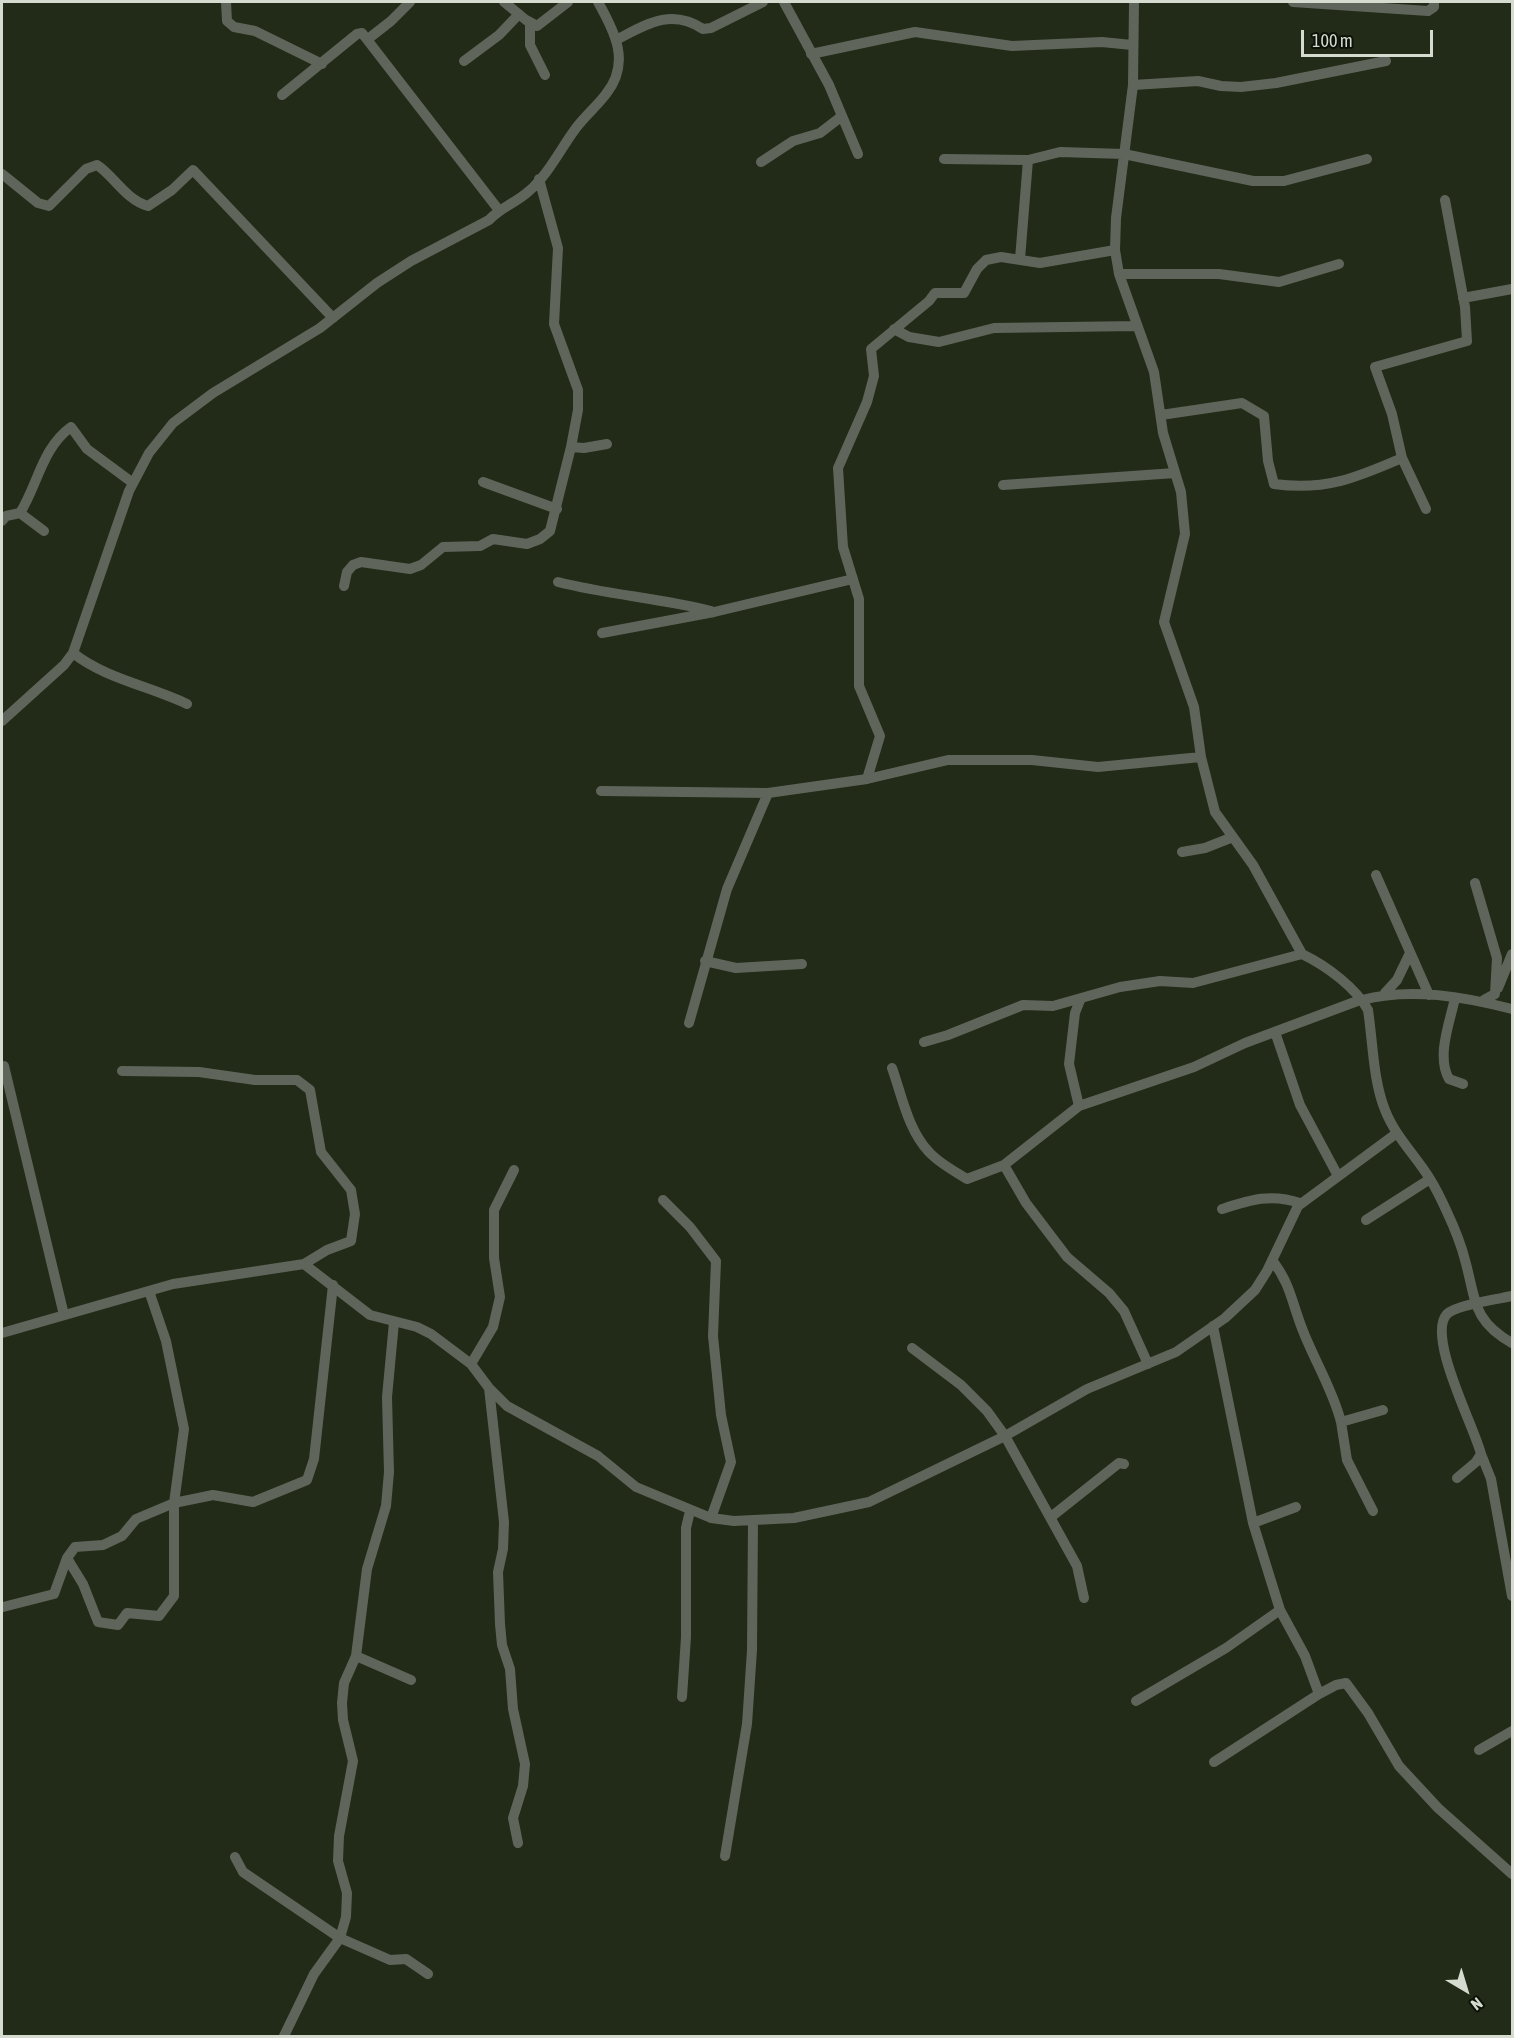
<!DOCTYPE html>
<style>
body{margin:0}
#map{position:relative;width:1514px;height:2038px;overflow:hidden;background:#212b17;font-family:"Asap Condensed",sans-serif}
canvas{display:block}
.frame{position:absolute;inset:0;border:3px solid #d5dccf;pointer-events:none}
.north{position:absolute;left:1436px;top:1960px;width:60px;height:60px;-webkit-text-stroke:4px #0d1209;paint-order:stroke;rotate:142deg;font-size:16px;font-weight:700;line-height:24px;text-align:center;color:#d5dccf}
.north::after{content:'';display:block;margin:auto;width:21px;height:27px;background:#d5dccf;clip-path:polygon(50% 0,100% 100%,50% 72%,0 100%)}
.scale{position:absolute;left:1301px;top:30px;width:132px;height:27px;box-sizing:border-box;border:3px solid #d5dccf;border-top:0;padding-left:8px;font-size:18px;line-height:21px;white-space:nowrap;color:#d5dccf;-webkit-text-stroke:4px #0d1209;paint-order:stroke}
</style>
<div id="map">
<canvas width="1514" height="2038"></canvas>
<div class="frame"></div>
<div class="north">N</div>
<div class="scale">100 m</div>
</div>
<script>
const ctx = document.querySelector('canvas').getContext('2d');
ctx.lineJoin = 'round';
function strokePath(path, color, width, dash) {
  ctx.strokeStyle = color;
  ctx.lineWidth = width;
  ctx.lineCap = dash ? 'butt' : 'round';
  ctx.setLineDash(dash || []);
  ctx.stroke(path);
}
const minor = new Path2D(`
 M226,2l1,19 7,6 21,4 67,33
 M504,2l22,18 11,6 31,-24
 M784,2l45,83 29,69
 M1134,2l-1,83 -17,133 -1,32 4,24 35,98 9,61 18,59 4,42 -21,88 30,85 7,50 14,55 38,53 49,89c25,12 54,34 66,56 5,33 5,70 17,100 10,26 31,46 45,69 7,11 12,22 17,33 7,15 14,32 18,48 11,39 7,61 47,83
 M1293,2l135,9 6,-4v-5
 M530,23v22l15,30
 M368,39l23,-18 19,-19
 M616,40c31,-16 55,-32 87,-11l8,-1 52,-26
 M811,54l104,-22 97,14 90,-4 30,3
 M464,61l35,-26 20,-21
 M1133,85l65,-4 23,5 20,1 35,-4 110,-22
 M282,95l75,-61 5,-1 136,176
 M944,159l84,1
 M761,162l32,-21 27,-8 22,-17
 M2,174l36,29 11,3 37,-37 11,-4c17,11 29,35 51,41l24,-16 21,-20 140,148
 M539,179l19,69 -4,76 24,66v20l-7,37 13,1 23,-4
 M1020,259l8,-99 32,-8 64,2 129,27h31l83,-22
 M1119,274h100l60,8 60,-18
 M1463,298l49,-9
 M894,329l15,8 30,5 55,-14 143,-2
 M1161,415l81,-12 22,13 4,45 6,23c51,7 82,-6 128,-26
 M483,482l74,27
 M1003,485l172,-12
 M1426,509l-24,-51 -10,-44 -17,-47 92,-26 -2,-34 -20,-107
 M2,521l4,-5 14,-3
 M44,531l-24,-18c18,-29 22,-65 51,-86l16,22 46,34
 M558,582c51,13 102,16 153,29
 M344,586l3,-14 6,-7 8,-3 49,7 11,-4 22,-18 37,-1 13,-7 34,5 13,-5 10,-8 21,-84
 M602,633l112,-21 139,-33
 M73,653c33,26 77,33 114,51
 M2,721l62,-56 9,-12 56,-162 20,-38 24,-30 40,-30 107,-65 57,-45 34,-22 78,-41c12,-13 27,-17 40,-29 19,-16 32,-43 47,-63 9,-12 21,-22 30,-34 25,-31 9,-62 -8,-92
 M867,779l13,-43 -21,-50v-87l-16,-52 -5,-79 29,-66 7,-26 -3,-27 58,-48 6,-8h29l13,-24 9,-9 15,-3 39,6 75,-13
 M601,791l167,2 99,-14 81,-19h84l66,7 103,-10
 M1182,852l23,-4 28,-11
 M1376,875l53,120
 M1475,883l22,75 -2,36 -11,6
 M705,961l31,7 66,-4
 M1498,988l14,-34
 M1385,993l12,-13 13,-27
 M1455,998c-5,24 -19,58 -6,81l14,5
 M1362,1000c49,-13 103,-3 150,9
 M689,1023l38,-134 41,-96
 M1275,1032l25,73 38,71
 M924,1042l24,-7 75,-30 30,1 67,-19 40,-6 33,2 109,-29
 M4,1066l60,249
 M892,1068c10,28 16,62 37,84 10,11 25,19 38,27l37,-14 75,-59 115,-39 51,-24 115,-43
 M122,1071l77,1 56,8h42l13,10 11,62 30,38 4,24 -4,27 -24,9 -23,14
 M1079,1106l-10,-42 6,-51 6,-15
 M1004,1165l22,38 41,54 42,36 15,18 24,53
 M663,1200l27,27 26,34 -3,75 8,79 10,47 -20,56
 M1222,1209c28,-9 49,-16 78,-6
 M1366,1220l64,-41
 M1272,1260c17,22 19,38 28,63 12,34 32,64 41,99
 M149,1291l17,50 18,88 -10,74v93l-15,20 -32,-3 -9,12 -20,-3 -15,-38 -16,-26 8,-11 28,-2 19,-9 14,-17 38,-16 39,-8 40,7 54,-22 7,-21 19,-174
 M1213,1326l40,197 27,87 25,46 14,38 -105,68
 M2,1333l171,-49 131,-20 66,51 47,12 14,7 40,30 18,24 18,18 91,50 38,31 75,31 23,3 60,-3 75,-16 136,-66 82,-47 89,-37 49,-34 30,-28 12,-19 31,-65 99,-73
 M912,1348l49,37 26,26 18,25 72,130 7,32
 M471,1364l22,-37 7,-30 -6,-39v-48l20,-40
 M489,1388l15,134 -1,27 -5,23 2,52 2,21 8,24 3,40 12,55 -2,22 -10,32 5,25
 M1481,1454l10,25 21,117
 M1457,1478l19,-16 5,-8c-6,-26 -55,-118 -34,-140 9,-9 51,-15 65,-18
 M1373,1511l-26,-51 -6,-38 42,-12
 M1051,1517l68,-54 5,1
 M1253,1523l43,-16
 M3,1607l51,-13 13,-36
 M356,1656l55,24
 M1319,1694l17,-9 10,-2 22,30 31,53 39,42 74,66
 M682,1697l4,-60v-109l4,-17
 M1136,1701l90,-53 54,-38
 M1479,1750l33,-19
 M725,1856l22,-132 5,-74 1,-130
 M235,1857l8,15 97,66 50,22 16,-1 22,15
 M284,2036l30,-62 26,-36 6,-21 1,-24 -9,-32 1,-25 14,-75 -10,-41 -1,-17 2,-20 12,-27 11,-87 19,-63 3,-34 -2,-75 7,-75`);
strokePath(minor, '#60655b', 10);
</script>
